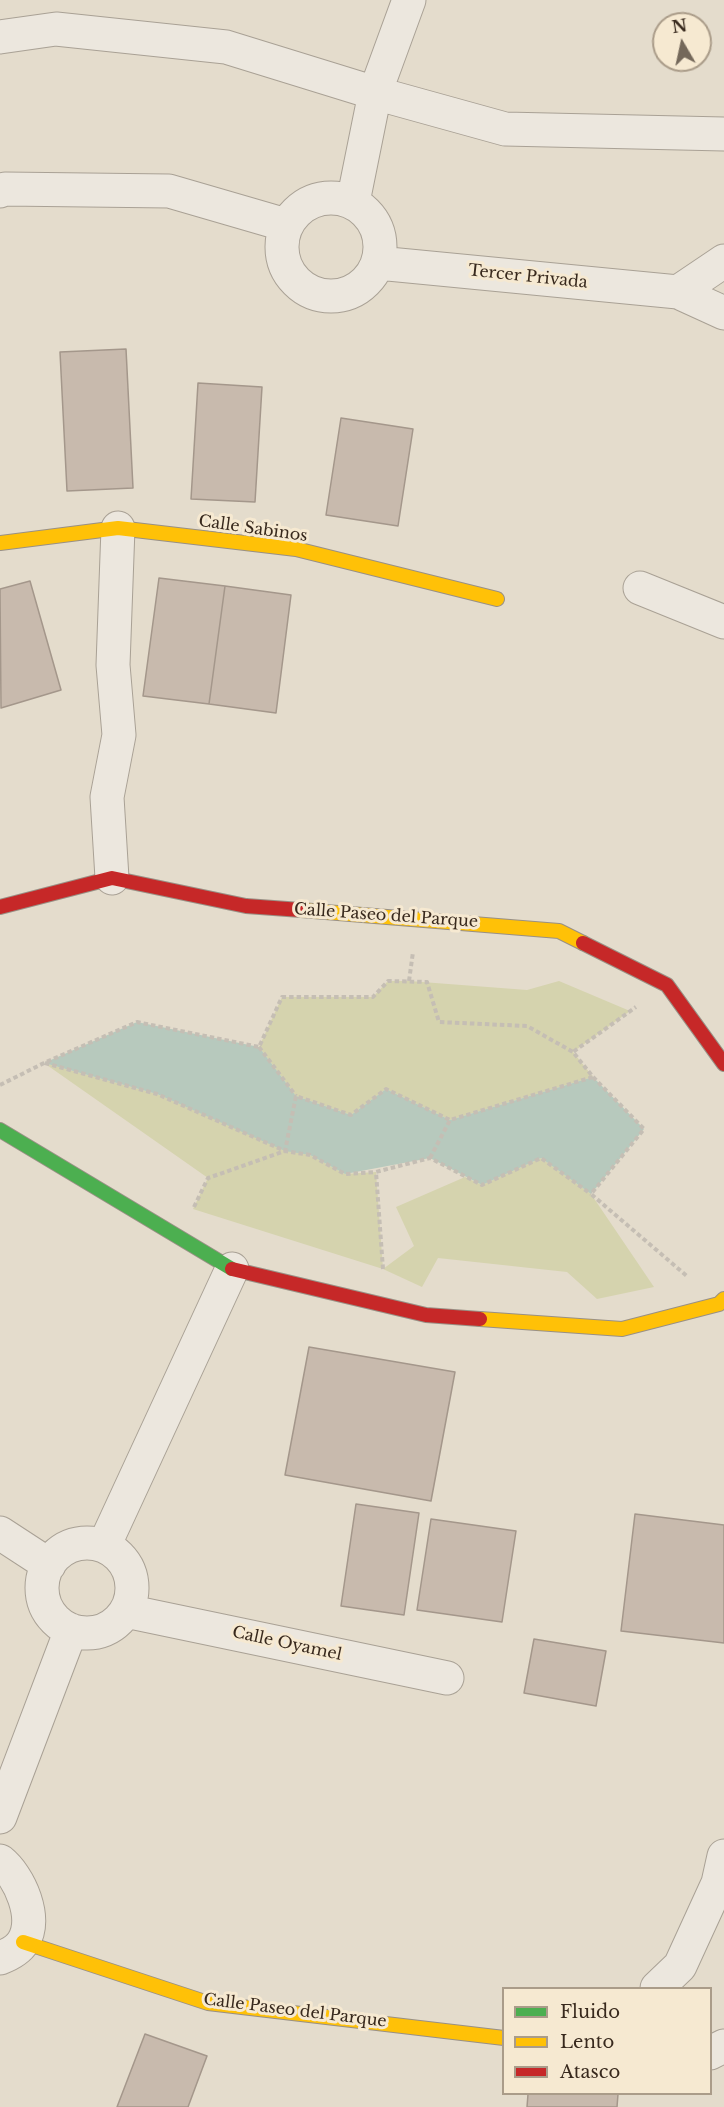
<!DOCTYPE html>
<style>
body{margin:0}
#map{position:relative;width:724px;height:2107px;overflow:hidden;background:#e4dccc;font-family:"Libre Baskerville",serif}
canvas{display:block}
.legend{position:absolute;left:502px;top:1987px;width:210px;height:108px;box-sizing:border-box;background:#f6e9d1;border:2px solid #aa9c89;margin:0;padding:8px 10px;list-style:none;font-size:18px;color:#38291d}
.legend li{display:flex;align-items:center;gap:12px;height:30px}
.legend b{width:30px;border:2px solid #aa9c89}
.north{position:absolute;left:652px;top:12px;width:60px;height:60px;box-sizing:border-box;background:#f6e9d1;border:2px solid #aa9c89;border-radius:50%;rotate:351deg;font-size:16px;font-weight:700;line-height:24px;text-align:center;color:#38291d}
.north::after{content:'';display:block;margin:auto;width:21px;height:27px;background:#74685a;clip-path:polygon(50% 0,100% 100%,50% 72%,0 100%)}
</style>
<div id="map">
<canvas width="724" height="2107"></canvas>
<ul class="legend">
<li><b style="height:8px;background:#4caf50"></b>Fluido</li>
<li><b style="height:8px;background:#ffc107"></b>Lento</li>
<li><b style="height:8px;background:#c62828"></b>Atasco</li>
</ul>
<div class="north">N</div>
</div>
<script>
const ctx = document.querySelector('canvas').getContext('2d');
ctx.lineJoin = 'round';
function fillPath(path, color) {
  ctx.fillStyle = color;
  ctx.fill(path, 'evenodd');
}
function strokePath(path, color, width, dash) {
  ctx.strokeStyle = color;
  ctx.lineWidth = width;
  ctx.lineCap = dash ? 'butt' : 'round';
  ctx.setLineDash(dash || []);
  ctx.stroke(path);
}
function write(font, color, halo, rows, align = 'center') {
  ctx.font = font + ' "Libre Baskerville",serif';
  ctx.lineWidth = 6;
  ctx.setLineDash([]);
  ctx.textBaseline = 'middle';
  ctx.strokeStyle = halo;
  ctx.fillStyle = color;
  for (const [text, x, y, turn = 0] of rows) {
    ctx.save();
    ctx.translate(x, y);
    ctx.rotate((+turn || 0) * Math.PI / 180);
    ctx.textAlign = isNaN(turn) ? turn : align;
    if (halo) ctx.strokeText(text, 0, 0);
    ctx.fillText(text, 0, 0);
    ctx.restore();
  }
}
const green = new Path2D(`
 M388,981h21l118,9 32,-9 71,30 -57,41 20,25 -143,43 -64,-31 -35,26 -55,-19 -37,-49 23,-50h91z
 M44,1063l113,31 128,56 25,5 35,19 31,-2 7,97 31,-23 -18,-39 69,-30 17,8 59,-27 50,36 63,93 -57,12 -30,-27 -129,-14 -16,29 -39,-18 -190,-60 15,-31z`);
const water = new Path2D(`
 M137,1022l122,25 37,49 55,19 35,-26 64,31 143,-43 51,52 -53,65 -50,-36 -59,27 -52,-27 -85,16 -35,-19 -25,-4 -128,-57 -113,-31z`);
const building = new Path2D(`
 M126,349l7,139 -66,3 -7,-139z
 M198,383l64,4 -7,115 -64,-3z
 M341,418l72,11 -15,97 -72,-11z
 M159,578l66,8 -16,118 -66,-8z
 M30,581l31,109 -60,18 -1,-119z
 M225,586l66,9 -15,118 -67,-9z
 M309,1347l146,25 -24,129 -146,-26z
 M356,1504l63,9 -15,102 -63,-9z
 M635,1514l89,11v118l-103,-12z
 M431,1519l85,12 -14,91 -85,-12z
 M534,1639l72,12 -10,55 -72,-13z
 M145,2034l62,22 -19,51h-71z
 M528,2094h90l-1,13h-90z`);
const path = new Path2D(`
 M409,981l4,-29
 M259,1047l37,49
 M45,1063l112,31 128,57 11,-55 55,19 35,-26 64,31
 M593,1077l51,52 -53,65 97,83
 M0,1085l44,-22 93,-41 122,25 23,-50h91l15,-16 39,1 12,40 88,4 46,26
 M430,1158l20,-38 143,-43 -20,-25 63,-45
 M194,1207l14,-29 77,-27 25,4 35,19 31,-2
 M383,1269l-7,-97 54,-14 52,27 59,-27 50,36`);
const street = new Path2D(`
 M0,37l56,-8 170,18 149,46 130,36 219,5
 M0,191l5,-2 164,2 117,34
 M282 247a49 49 0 1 1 98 0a49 49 0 1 1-98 0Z
 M353,202l22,-109 34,-93
 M378,263l300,29 46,21
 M678,292l46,-31
 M640,588l84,34
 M112,878l-5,-81 12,-62 -6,-70 5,-137
 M0,1533l49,32
 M42 1588a45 45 0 1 1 90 0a45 45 0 1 1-90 0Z
 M104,1546l128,-277
 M126,1611l321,67
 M0,1817l71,-187
 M0,1861c20,16 38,57 23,81 -5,8 -15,13 -23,16
 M657,1988l23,-22 38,-83 6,-27
 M710,2053l14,-7`);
const fast = new Path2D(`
 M0,1130l232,139`);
const slow = new Path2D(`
 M0,543l118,-15 178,21 201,50
 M301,910l258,21 24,12
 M480,1319l142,10 97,-25 5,-5
 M23,1942l185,61 296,35`);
const jam = new Path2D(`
 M0,907l112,-29 134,28 55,4
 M583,943l84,42 57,79
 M232,1269l194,46 54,4`);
const streetNames = [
 ["Tercer Privada",528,277,6],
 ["Calle Sabinos",253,529,8],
 ["Calle Paseo del Parque",386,916,4],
 ["Calle Oyamel",287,1644,12],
 ["Calle Paseo del Parque",295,2011,7]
];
fillPath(green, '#d5d3ae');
fillPath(water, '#b7c9bd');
fillPath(building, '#c8baad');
strokePath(building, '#a4978b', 1.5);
strokePath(street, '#a9a195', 35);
strokePath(fast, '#999085', 16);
strokePath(slow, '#999085', 16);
strokePath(jam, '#999085', 16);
strokePath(path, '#c5beb4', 4, [4.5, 3]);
strokePath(street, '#ece7de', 33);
strokePath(fast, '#4caf50', 14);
strokePath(slow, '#ffc107', 14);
strokePath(jam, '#c62828', 14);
write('16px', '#38291d', '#f6e9d1', streetNames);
</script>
